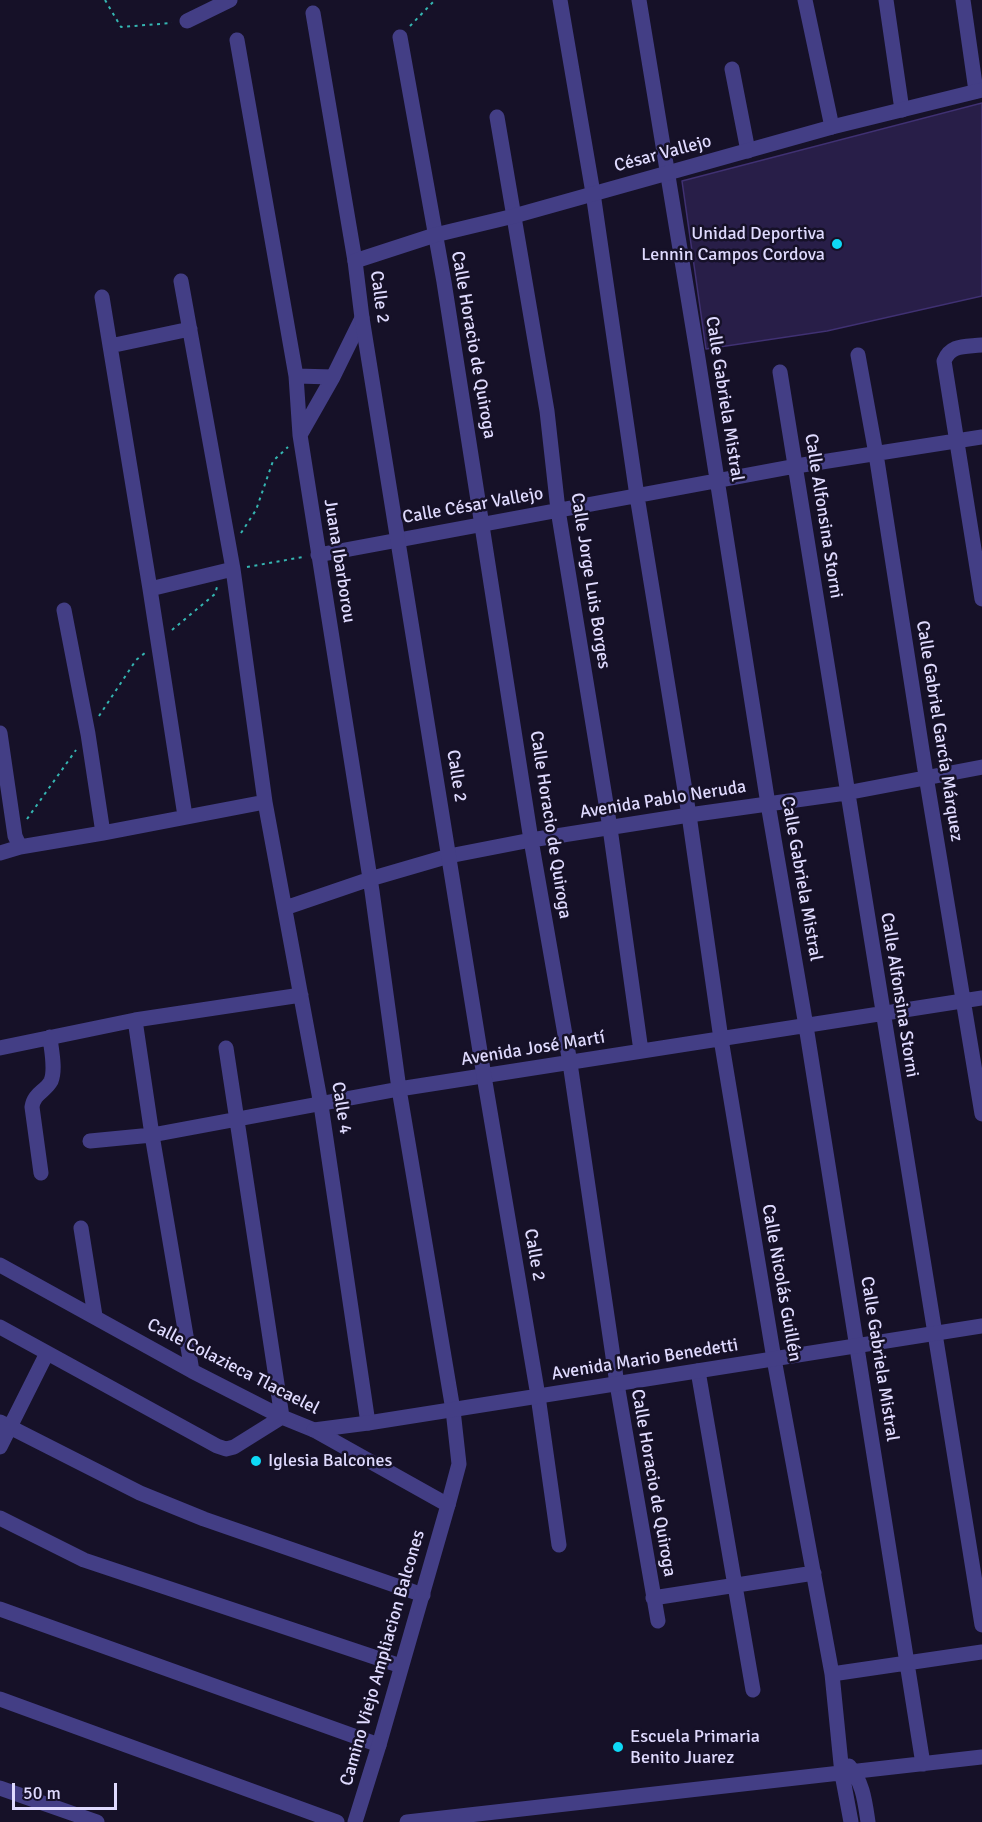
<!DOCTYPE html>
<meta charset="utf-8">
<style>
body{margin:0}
#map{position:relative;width:982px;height:1822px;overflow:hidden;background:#161128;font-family:Signika,sans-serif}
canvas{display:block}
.scale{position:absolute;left:12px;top:1783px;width:105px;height:27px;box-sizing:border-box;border:3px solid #dfdafe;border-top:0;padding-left:8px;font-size:18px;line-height:21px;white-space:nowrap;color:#dfdafe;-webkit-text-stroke:4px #161128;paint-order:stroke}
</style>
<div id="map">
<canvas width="982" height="1822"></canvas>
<div class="scale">50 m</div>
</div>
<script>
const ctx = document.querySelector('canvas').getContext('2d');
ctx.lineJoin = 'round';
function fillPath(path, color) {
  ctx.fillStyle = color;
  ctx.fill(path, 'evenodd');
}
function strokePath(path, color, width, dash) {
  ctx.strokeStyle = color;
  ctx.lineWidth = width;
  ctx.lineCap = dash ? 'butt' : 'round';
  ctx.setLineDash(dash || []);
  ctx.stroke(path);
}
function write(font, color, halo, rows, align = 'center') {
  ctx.font = font + ' Signika,sans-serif';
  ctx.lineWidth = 5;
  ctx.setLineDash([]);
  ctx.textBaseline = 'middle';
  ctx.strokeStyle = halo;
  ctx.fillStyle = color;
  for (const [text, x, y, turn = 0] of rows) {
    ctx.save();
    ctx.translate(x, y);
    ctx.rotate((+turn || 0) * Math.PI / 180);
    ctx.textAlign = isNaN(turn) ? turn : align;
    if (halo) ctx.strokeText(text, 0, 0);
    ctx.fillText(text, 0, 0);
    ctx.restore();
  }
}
const building = new Path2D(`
 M982,103v193l-155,35 -121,18 -24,-168z`);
const path = new Path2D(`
 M105,0l16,27 51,-4
 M410,26l25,-26
 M241,533l15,-23 17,-49 15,-14
 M247,567l56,-10
 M172,630l43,-36 2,-7
 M99,716l37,-56 9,-7
 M27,819l49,-69`);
const minor = new Path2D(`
 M560,0l33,193 44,303 52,319 32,224 53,320 58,315 10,100 9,48
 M639,0l58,352 71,452 38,222 117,738
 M805,0l27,127
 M886,0l16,110
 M963,0l13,91
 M313,13l42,248
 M187,21l43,-21
 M400,37l44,245 87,558 39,223 47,321 41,237
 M237,40l59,336 4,59 72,456 27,198 54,321 6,54 -11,41
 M732,69l16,82
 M497,117l50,294 11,99 52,318 31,223
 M181,281l52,288 32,233 56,303 47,318
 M102,297l48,292 35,227
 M982,345c-17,2 -31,-1 -38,16l38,238
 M110,346l80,-17
 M858,355l18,99 50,322 56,338
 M780,372l202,1253
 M296,376l37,1
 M300,435l33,-58 29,-59
 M318,555l478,-89 186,-29
 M150,589l83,-20
 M64,610l24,124 15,99
 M0,733l15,103 5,11
 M0,853l20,-6 83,-14 162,-31
 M285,908l85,-29 79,-23 82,-16 158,-25 157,-22 136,-26
 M135,1020l17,115 40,236
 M0,1048l135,-28 166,-25
 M90,1141l62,-6 247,-46 583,-91
 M41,1173l-9,-66c2,-14 13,-15 19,-26 5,-12 0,-32 -1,-44
 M81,1228l14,88
 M0,1265l192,106 90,46 32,13
 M0,1327l217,119 9,3 8,-2 48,-30 -56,-369
 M698,1371l55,319
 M538,1396l21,149
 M0,1422l140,71 64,26 219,76
 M0,1447l47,-94
 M0,1518l84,42 317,106
 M653,1598l161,-25
 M0,1609l379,136
 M832,1674l150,-22
 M0,1699l337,123
 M849,1766c14,16 16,36 19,56
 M0,1788l97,34
 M407,1822l575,-65`);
const tertiary = new Path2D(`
 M538,1396l-54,-320 -122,-758 -7,-57 80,-26 79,-19 318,-89 150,-37
 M314,1430l54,-7 614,-97
 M314,1430l134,75 -69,240 -24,77`);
const markers = [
 [837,244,6,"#0ed9f6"],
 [256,1461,6,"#0ed9f6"],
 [618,1747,6,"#0ed9f6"]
];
const streetNames = [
 ["César Vallejo",663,154,-15],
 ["Calle 2",379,297,82],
 ["Calle Horacio de Quiroga",473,345,80],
 ["Calle Gabriela Mistral",724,399,81],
 ["Calle César Vallejo",473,506,-10],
 ["Calle Alfonsina Storni",823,516,81],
 ["Juana Ibarborou",339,561,81],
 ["Calle Jorge Luis Borges",590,581,81],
 ["Calle Gabriel García Márquez",939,731,81],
 ["Calle 2",456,776,81],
 ["Avenida Pablo Neruda",663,800,-9],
 ["Calle Horacio de Quiroga",550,825,81],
 ["Calle Gabriela Mistral",801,879,80],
 ["Calle Alfonsina Storni",899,995,81],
 ["Avenida José Martí",533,1049,-9],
 ["Calle 4",341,1108,81],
 ["Calle 2",534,1255,80],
 ["Calle Nicolás Guillén",781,1283,80],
 ["Calle Gabriela Mistral",879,1359,81],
 ["Avenida Mario Benedetti",645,1360,-9],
 ["Calle Colazieca Tlacaelel",233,1367,27],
 ["Calle Horacio de Quiroga",653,1483,80],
 ["Camino Viejo Ampliacion Balcones",383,1658,-74]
];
const poiNames = [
 ["Unidad Deportiva",825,234,"right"],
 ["Lennin Campos Cordova",825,255,"right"],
 ["Iglesia Balcones",268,1461],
 ["Escuela Primaria",630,1737],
 ["Benito Juarez",630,1758]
];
fillPath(building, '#281e48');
strokePath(building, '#403173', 1.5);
strokePath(path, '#35b6b2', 2, [3, 4.5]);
strokePath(minor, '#433e85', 15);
strokePath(tertiary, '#433e85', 15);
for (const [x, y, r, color] of markers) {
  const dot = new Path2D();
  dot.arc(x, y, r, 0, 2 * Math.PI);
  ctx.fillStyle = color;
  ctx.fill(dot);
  strokePath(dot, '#161128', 2);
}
write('18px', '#dfdafe', '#161128', streetNames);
write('18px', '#dfdafe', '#161128', poiNames, 'left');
</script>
